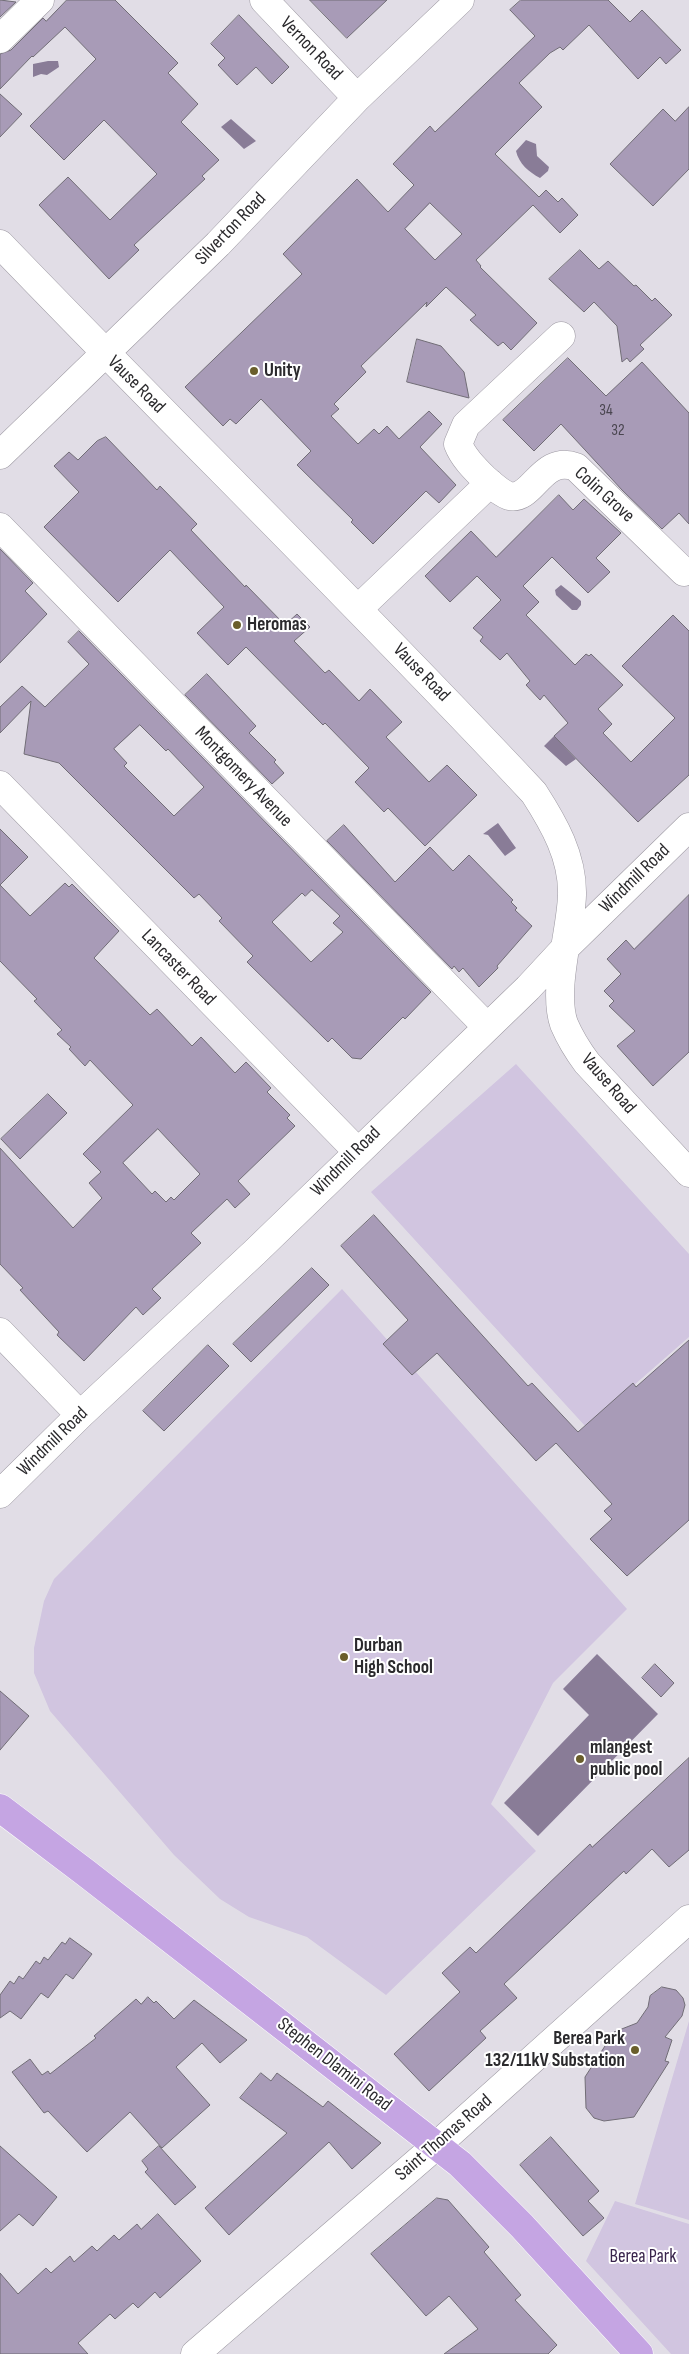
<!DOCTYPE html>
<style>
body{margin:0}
canvas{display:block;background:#e1dde6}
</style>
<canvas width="689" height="2354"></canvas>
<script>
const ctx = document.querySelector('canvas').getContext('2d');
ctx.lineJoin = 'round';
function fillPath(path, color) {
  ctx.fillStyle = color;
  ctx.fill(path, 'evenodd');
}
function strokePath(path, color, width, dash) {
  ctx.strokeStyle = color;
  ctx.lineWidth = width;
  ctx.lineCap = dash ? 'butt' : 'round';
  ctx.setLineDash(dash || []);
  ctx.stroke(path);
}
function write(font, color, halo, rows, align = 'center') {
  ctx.font = font + ' "Sofia Sans Condensed",sans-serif';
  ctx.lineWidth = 4;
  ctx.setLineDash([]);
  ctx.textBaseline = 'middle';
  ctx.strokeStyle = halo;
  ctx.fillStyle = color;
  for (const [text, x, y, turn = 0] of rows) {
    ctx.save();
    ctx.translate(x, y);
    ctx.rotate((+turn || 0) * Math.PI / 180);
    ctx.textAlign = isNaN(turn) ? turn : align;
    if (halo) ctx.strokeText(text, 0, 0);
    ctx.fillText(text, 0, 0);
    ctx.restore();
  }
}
const green = new Path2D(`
 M516,1064l173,190v83l-103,90 -215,-235z
 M342,1289l285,320 -74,74 -62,121 45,47 -150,144 -79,-58 -58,-20 -29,-18 -46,-44 -124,-144 -16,-38v-25l10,-47 10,-22z
 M689,2021v199l-54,-16z
 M615,2201l74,23v130h-18l-85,-93z`);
const water = new Path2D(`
 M48,61h10l1,6 -12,8 -6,-1 -8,3v-13z
 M231,119l25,22 -12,8 -23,-22z
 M526,140l10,4 1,12 12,11 -1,4 -8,7c-11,-6 -21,-14 -24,-27z
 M561,585l20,16v4l-4,5h-5l-16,-15 -1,-5z
 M554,736l22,23 -10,7 -22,-20z
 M498,823l18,25 -11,8 -17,-21 -5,-1z
 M597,1654l61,60 -120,122 -34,-33 85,-88 -26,-26z`);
const building = new Path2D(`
 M0,0l16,2 -16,15z
 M67,0h48l63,63 -10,10 30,31 -17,18 38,38 -17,16 3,3 -71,66 5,5 -30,29 -70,-74 29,-28 42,43 47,-46 -53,-54 -40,40 -34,-34 66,-67 -31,-32 -32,30 -1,-1 -32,33v-35l11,-4 32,-32 3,3z
 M310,0h77l-40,38z
 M521,0h87l22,22 12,-12 39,40 -15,14 -6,-7 -22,22 -49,-54 -26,25 -3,-3 -10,6 -31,30 23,24 -47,47 44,43 7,-7 12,12 4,-4 16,17 -18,18 -27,-28 -57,55 5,6 -1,1 57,56 -26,27 -8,-8 -5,4 -28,-26 6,-5 -30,-28 -20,20 1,-5 -66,64 5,6 -32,32 5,5 -8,7 27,28 16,-15 5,5 8,-8 12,13 30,-28 13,13 -22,23 36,38 -17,18 -13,-12 -53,53 -22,-22 2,-2 -56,-55 14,-14 -50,-52 -25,25 -6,-5 -7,7 -38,-39 117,-113 -19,-20 74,-75 31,33 26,-27 -21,-21 37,-38 5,6 100,-96 -25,-26zM430,203l32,31 -27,26 -30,-31z
 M239,15l50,52 -17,17 -16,-17 -19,18 -19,-20 7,-7 -14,-14z
 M0,94l22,20 -22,23z
 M689,107v62l-36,37 -43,-42 53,-55 12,12z
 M580,250l19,19 9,-8 26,25 2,-1 16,16 3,-3 17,17 -32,30 4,4 -14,13 -3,-4 -5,4 -5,-36 -23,-24 -10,10 -35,-33z
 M417,339l24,7 23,26 5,26 -62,-16z
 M568,358l38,38 36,-34 47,51v111l-10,-11 -17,16 -40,-39 -61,-66 -27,27 -31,-31z
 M106,437l51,53 3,-4 37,38 -6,6 54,57 1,-2 39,40 12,-11 13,13 -16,14 31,32 4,-3 30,31 11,-12 32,33 -16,15 43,45 18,-17 30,30 -52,51 -37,-38 -4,4 -29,-30 14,-14 -44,-45 -2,2 -77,-78 -18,18 -31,-32 27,-26 -54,-57 -52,52 -74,-75 35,-35 -25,-26 15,-14 9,8 19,-19z
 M559,495l14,15 11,-11 37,34 -25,25 14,14 -22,21 -36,-36 -29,29 16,16 -13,13 49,50 11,-11 3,2 2,-2 32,31 -25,24 14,15 -9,9 28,29 44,-44 -53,-52 51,-51 16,16v144l-51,47 -84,-86 14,-13 -24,-28 -4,5 -14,-15 4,-4 -23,-28 -7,7 -20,-19 3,-4 -10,-9 28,-28 -24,-24 -27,26 -25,-26 46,-45 25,26z
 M0,549l33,34 -8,8 22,23 -47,49z
 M79,631l352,361 -26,27 -2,-2 -42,42 -9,-1 -20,-20 -4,4 -81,-80 6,-6 -34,-35 3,-3 -23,-24 -5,4 -135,-135 -35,-9 7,-53 -31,32v-26l22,-21 23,21 44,-43 -21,-22zM140,725l26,26 2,-2 36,38 -30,29 -50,-50 3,-3 -13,-14zM312,890l28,26 -7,7 10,9 -32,30 -39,-40 30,-29 3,3z
 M207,674l49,52 -7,7 27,27 -2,2 10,11 -12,11 -87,-89z
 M344,825l51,57 35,-35 23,24 16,-16 44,45 -2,2 6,6 -2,2 17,16 -35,40 1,2 -19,19 -16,-19 -4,4 -5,-6 -2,3 -125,-128z
 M0,829l28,28 -28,28 30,31 35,-33 4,4 3,-3 47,47 -25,27 56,57 7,-6 35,37 9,-9 34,36 11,-11 25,26 -4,4 23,23 -3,3 8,8 -57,55 12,13 -15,14 -8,-9 -36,34 10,10 -49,46 9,9 -18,17 -7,-8 -52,54 -27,-26 2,-3 -39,-42 3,-2 -23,-24v-116l73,80 29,-30 -13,-15 12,-11 -18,-18 50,-49 -43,-45 -5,6 -16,-17 2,-2 -14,-13 5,-4 -28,-29 3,-2 -37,-38zM158,1129l42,45 -26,26 -3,-3 -5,5 -11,-11 -3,3 -29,-31z
 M689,895v157l-36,34 -36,-40 18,-15 -26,-25 5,-5 -10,-10 17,-17 -14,-15 19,-19 8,9z
 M48,1094l19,19 -47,46 -19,-20z
 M374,1215l154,171 4,-3 46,49 55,-49 3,4 53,-47v180l-62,56 -37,-37 22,-20 -8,-8 8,-7 -56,-61 -20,18 -99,-108 -25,22 -29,-31 25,-24 -67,-74z
 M312,1268l17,17 -78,77 -18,-18z
 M208,1345l21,21 -65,65 -21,-20z
 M655,1664l19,19 -13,14 -19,-19z
 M0,1691l29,25 -29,34z
 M689,1758v92l-20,17 -17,-18 -26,25 -2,-3 -120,113 13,14 -37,33 6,7 -57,53 -35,-37 66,-62 -18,-19 28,-26 6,6 114,-109 2,3z
 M70,1938l22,16 -19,25 -7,-5 -18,24 -7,-5 -20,26 -11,-8 -10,7v-23l10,-14 4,3 5,-8 4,3 13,-18 4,3 4,-7 4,3 14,-18 3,2z
 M662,1987l14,3 7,8 2,7 -3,11 -17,21 7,3 -7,21 4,1 -35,55 -30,4 -10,-3 -8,-10 -1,-31 29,-45 23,-9 11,-16 2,-11z
 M148,1997l6,6 2,-2 18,18 20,-19 53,40 -27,23 -18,-20 -26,24 34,38 -48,43 -32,-36 -43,40 -39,-41 -4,2 -32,-41 18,-13 12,16 6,-4 2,3 46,-36 -2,-2 42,-37 5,5z
 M261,2073l10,8 6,-8 46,34 5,-6 53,42 -29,26 -23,-27 -100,93 -24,-27 82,-75 -47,-35z
 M551,2137l48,54 -11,10 16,17 -21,18 -63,-71z
 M0,2146l57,51 -24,29 -14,-12 -19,17z
 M159,2146l37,41 -21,18 -30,-33 3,-3 -6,-8z
 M437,2198l11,2 41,47 -5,5 37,43 -6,5 42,45 -9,9h-104l34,-25 -29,-33 -23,20 -55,-62z
 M158,2214l43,47 -41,37 -5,-6 -17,16 -5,-5 -18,16 -5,-5 -32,29 10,11h-88v-81l18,21 28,-26 5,5 19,-17 4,6 18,-16 5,5 17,-16 5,5 18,-16 4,5z`);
const minor = new Path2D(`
 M264,0l93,98
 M0,39l40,-39
 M0,244c177,184 360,363 534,549 20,31 39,64 38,102 -1,37 -20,94 -8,129 6,14 14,27 23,39l102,110
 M561,336l-95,89 -8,19c5,13 16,24 26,34 7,6 16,15 25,18 24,6 32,-42 67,-29l108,105
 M0,455l218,-211 139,-146 103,-98
 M0,527l487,500
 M358,609l132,-126
 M0,785l357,366
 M0,1332l80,83
 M0,1494l80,-79 175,-163 273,-264 38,-41 123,-120
 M195,2354l242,-209 252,-226`);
const major = new Path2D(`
 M0,1808l86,65 374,291 62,62 117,128`);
const markers = [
 [254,371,5,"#6a5e2b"],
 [237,625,5,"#6a5e2b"],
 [344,1657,5,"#6a5e2b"],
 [580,1759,5,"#6a5e2b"],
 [635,2050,5,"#6a5e2b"]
];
const numberNames = [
 ["34",606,411],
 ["32",618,431]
];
const streetNames = [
 ["Vernon Road",311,49,46],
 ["Silverton Road",231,229,-46],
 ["Vause Road",136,385,45],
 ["Colin Grove",604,495,42],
 ["Vause Road",421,673,46],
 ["Montgomery Avenue",243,777,46],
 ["Windmill Road",635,879,-44],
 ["Lancaster Road",178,968,46],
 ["Vause Road",608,1084,49],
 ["Windmill Road",346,1162,-45],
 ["Windmill Road",53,1442,-44],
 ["Stephen Dlamini Road",334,2065,38],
 ["Saint Thomas Road",444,2138,-41]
];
const poiNames = [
 ["Unity",264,371],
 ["Heromas",247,625],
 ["Durban",354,1646],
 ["High School",354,1668],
 ["mlangest",590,1748],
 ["public pool",590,1770],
 ["Berea Park",625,2039,"right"],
 ["132/11kV Substation",625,2061,"right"]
];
const parkNames = [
 ["Berea Park",643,2257]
];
fillPath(green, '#d1c5e0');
fillPath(water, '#897c97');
fillPath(building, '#a89bb7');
strokePath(building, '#716d76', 1);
strokePath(minor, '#9d99a2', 29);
strokePath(major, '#fff', 29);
strokePath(minor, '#fff', 28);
strokePath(major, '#c5a5e3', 28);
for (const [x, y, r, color] of markers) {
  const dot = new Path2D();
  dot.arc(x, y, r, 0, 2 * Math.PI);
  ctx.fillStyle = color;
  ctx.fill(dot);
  strokePath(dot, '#fff', 2);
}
write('16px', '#4a4650', null, numberNames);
write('19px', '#2b2a2d', '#fff', streetNames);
write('bold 19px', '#2b2a2d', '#fff', poiNames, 'left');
write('19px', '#39244c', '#fff', parkNames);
</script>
